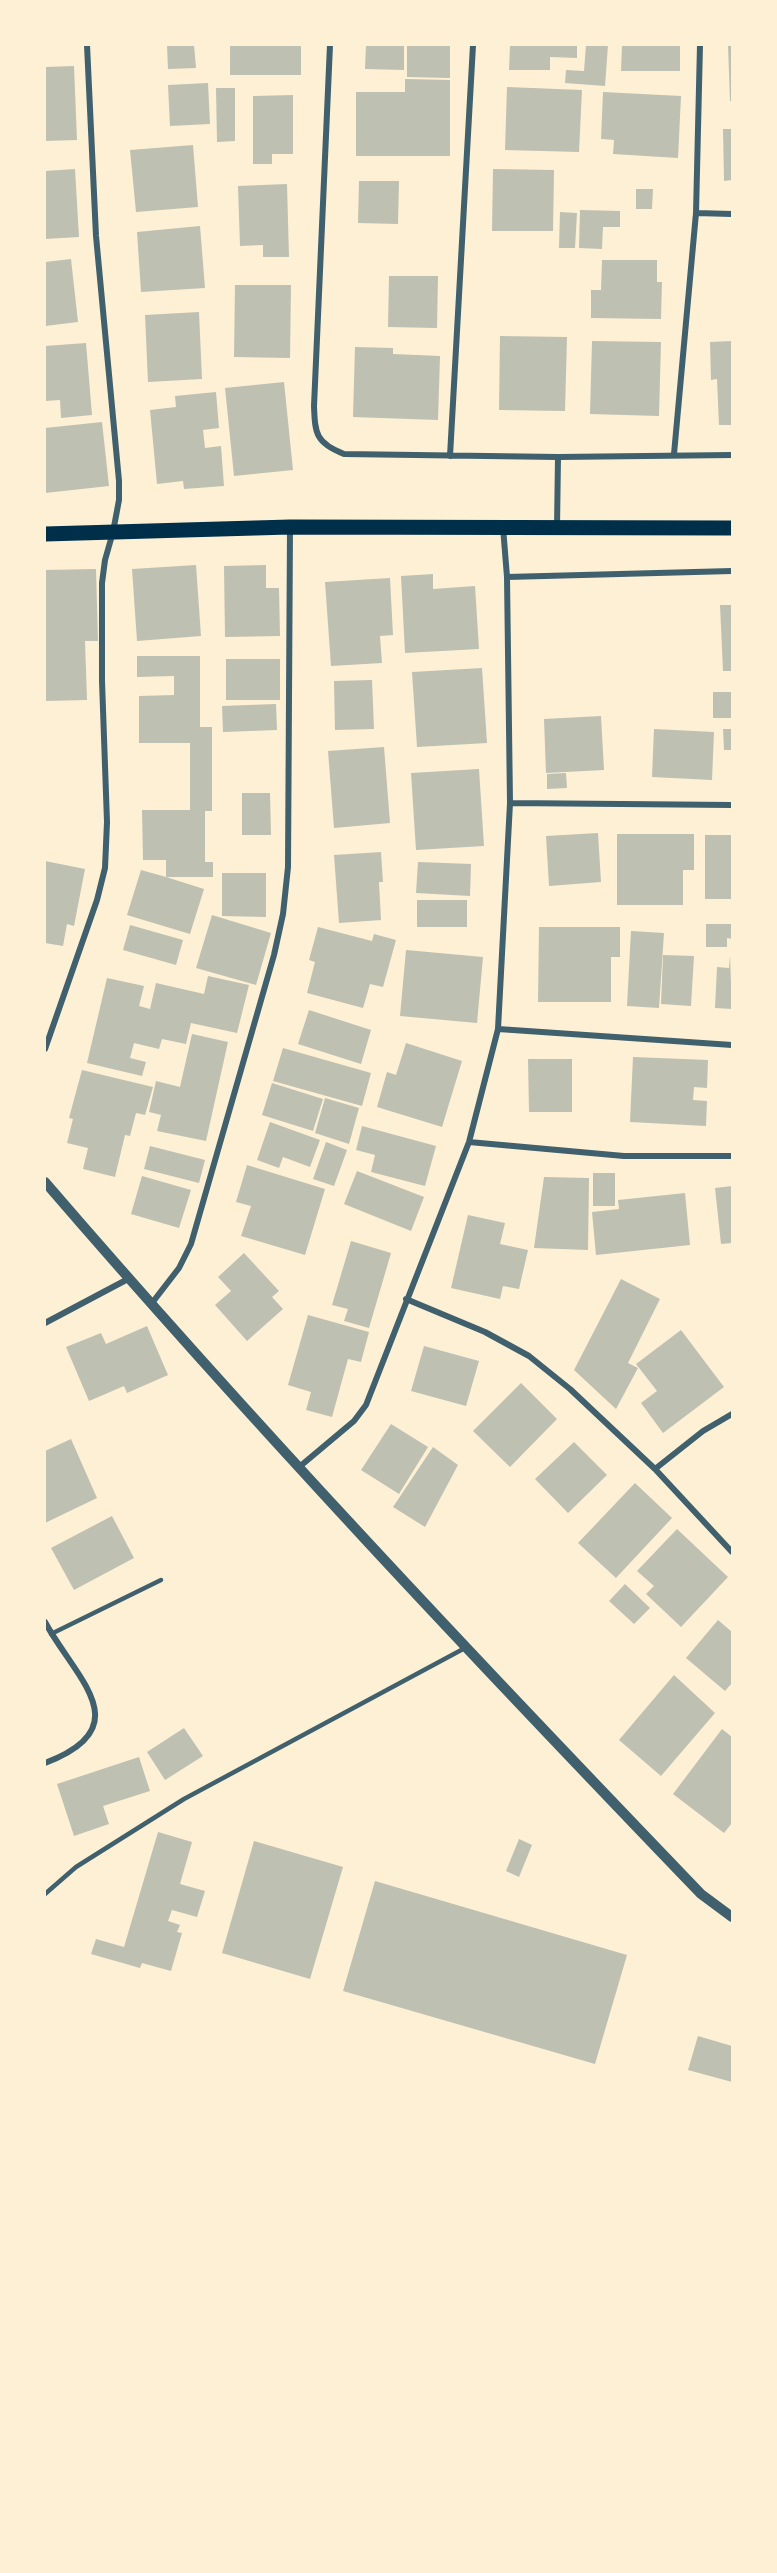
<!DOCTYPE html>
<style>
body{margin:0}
#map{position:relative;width:777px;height:2573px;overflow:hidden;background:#fdf0d5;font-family:Merriweather,serif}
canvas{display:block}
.frame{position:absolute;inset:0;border:46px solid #fdf0d5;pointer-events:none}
</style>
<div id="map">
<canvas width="777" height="2573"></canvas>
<div class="frame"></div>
</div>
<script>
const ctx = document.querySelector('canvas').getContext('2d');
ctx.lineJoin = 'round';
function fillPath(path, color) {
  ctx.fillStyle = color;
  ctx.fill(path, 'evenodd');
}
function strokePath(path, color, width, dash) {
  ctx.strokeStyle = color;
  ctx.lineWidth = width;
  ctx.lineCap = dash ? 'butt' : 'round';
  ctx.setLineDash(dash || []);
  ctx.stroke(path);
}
const building = new Path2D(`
 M167,45h27l2,23 -28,1z
 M230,45h71v30h-71z
 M366,45h38v25l-39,-1z
 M407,45h43v33l-43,-1z
 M510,45h67v13l-27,-1v13h-41z
 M586,45h22l-3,41 -40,-3 1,-13 18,1z
 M622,45h58v26h-59z
 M728,45h4v56h-2z
 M74,66l3,74 -32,1v-74z
 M405,79l45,1v76h-94v-64h49z
 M208,83l2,41 -40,2 -2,-41z
 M507,87l75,3 -3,62 -74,-2z
 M216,88h19v53l-18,1z
 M603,92l78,4 -3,62 -65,-4 1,-14 -13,-1z
 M293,95v59h-21v10h-19v-68z
 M723,129h9v51l-8,1z
 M193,145l5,62 -62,5 -6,-62z
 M75,169l4,68 -34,2v-68z
 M493,169l61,1 -1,61h-61z
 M359,181h40l-1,43 -40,-1z
 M287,184l2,73h-26v-12l-23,1 -2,-60z
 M636,189h17l-1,20h-16z
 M580,210l40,1v16h-17l-1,22 -23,-1z
 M560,212l17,1 -2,35h-16z
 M200,226l5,62 -64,4 -4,-60z
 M71,259l7,63 -33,4v-64z
 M602,260h55v22h5l-1,37 -70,-1v-28h10z
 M389,276h49l-1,52 -49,-1z
 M235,285h56l-1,73 -56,-1z
 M199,312l3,67 -54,3 -3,-67z
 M500,336l67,1 -2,74 -66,-1z
 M592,341l69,1 -2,74 -69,-2z
 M732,341v84h-13l-2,-46 -6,1 -1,-38z
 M86,343l6,72 -31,3 -1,-18 -15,1v-55z
 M355,347l38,1v6l47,2 -2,64 -85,-3z
 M284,382l9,88 -59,6 -9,-88z
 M216,392l3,36 -16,2 2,18 16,-2 3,40 -40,3 -1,-8 -26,3 -7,-74 26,-3 -1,-11z
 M102,422l7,64 -64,7v-65z
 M196,565l5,71 -64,5 -5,-72z
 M266,565v23h13l1,48 -55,1 -1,-71z
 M96,569l2,72h-13l2,59 -42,1v-131z
 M433,574v15l42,-3 4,63 -74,4 -4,-77z
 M390,578l3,57 -13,1 2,27 -51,3 -6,-84z
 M720,605h12v66h-9z
 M137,656h63v71h12v84h-7v51h8v15h-47l38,12 -14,45 -63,-19 14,-45 25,7v-17h-23l-1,-50h48v-67h-51v-47l35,-1v-19l-37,1z
 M226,659h54v41h-54z
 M482,668l5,75 -70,4 -5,-75z
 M372,680l2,49 -39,1 -1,-49z
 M713,692h19v26h-19z
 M276,704l1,26 -54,2 -1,-26z
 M601,716l3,54 -58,3 -2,-54z
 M654,729l60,3 -2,48 -60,-3z
 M723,729h9v21h-8z
 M384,747l6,76 -56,5 -6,-77z
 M479,769l5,77 -68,4 -5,-77z
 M566,773l1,15 -20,1v-15z
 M242,793h28l1,42h-29z
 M598,833l3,49 -52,4 -3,-50z
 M617,834h77v36h-11v35h-66z
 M705,835h27v64h-27z
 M381,852l2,30h-4l2,38 -42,3 -5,-68z
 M45,861l40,8 -11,57 -7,-2 -4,22 -18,-3z
 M418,862l53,2 -1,32 -54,-3z
 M222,873h44v44l-44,-1z
 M417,900h50v27h-50z
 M212,915l59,18 -15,52 -60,-17z
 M706,924h26v15l-5,-1v9h-21z
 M130,925l53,15 -7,25 -53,-15z
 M318,927l54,14 2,-7 22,6 -13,47 -13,-3 -7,24 -56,-15 8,-31 -6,-2z
 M539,927h81v30h-9v45h-73z
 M631,931l33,2 -5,75 -32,-2z
 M406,950l77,7 -6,66 -77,-7z
 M663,955l31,1 -3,50 -30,-2z
 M730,956l2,53 -17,-1 2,-41 12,1z
 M208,976l41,9 -12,48 -46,-10 -5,21 -24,-5 -3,10 -25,-6 -4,15 16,4 -4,14 -55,-13 20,-85 37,8 -5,20 11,3 6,-26 48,11z
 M309,1010l62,20 -10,34 -63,-20z
 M192,1034l36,8 -22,99 -49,-10 4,-16 -12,-3 7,-31 24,6z
 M406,1043l56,18 -20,66 -65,-20 10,-35 9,3z
 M283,1048l88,25 -9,33 -89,-25z
 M633,1057l75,3 -1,28 -13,-1 -1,13 14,1 -1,25 -76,-4z
 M528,1059h44v53h-43z
 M82,1070l71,17 -8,28 -9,-2 -6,23 -5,-1 -10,42 -32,-8 5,-21 -21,-5 6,-24 -4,-1z
 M272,1083l51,16 -10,32 -51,-16z
 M325,1098l34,10 -10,36 -34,-11z
 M270,1122l50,18 -10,27 -27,-10 -4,11 -22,-8z
 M362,1126l74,20 -11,40 -54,-14 4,-17 -19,-5z
 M326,1142l21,8 -13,36 -21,-7z
 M150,1146l55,14 -6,23 -55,-14z
 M247,1165l78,24 -20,66 -64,-19 10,-30 -15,-4z
 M357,1171l67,26 -13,34 -67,-27z
 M593,1173h22v33h-22z
 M142,1176l49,14 -12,38 -48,-14z
 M544,1177l45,1 -1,72 -54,-2z
 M732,1186v57l-11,1 -6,-56z
 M685,1193l5,52 -94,10 -4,-43 27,-3 -1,-9z
 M468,1215l37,8 -5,21 28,6 -9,39 -16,-3 -3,13 -49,-11z
 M351,1241l40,12 -22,75 -25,-7 4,-12 -16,-4z
 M244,1253l35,38 -7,6 11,12 -36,32 -32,-36 16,-14 -13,-14z
 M621,1279l39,20 -32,64 10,5 -22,41 -42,-39z
 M308,1315l61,17 -8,30 -13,-3 -16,58 -26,-7 5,-18 -23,-7z
 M147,1326l21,49 -41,18 -3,-7 -35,15 -23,-54 35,-14 5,11z
 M681,1330l43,57 -61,46 -22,-30 16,-12 -21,-27z
 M424,1346l55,15 -13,45 -55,-15z
 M521,1383l36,36 -47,48 -37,-36z
 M391,1424l37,23 -29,47 -38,-24z
 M71,1439l26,59 -52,25v-72z
 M574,1442l33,33 -39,38 -33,-34z
 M433,1447l25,18 -33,62 -32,-20z
 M635,1483l37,35 -56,60 -38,-35z
 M112,1516l22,42 -60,32 -23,-42z
 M677,1529l51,48 -47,50 -35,-33 8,-8 -17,-15z
 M625,1584l25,24 -16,16 -25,-23z
 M718,1620l14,12v51l-7,8 -39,-33z
 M674,1675l41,38 -54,63 -42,-36z
 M184,1728l19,28 -38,24 -18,-28z
 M722,1729l10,8v86l-8,10 -51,-39z
 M139,1757l11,34 -47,15 6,18 -35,12 -17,-52z
 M158,1832l34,10 -12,42 25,7 -8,26 -25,-7 -4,11 12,4 -3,7 5,1 -11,38 -29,-8 -2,5 -49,-14 5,-15 28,8z
 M519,1839l13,6 -13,32 -13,-6z
 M254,1841l89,26 -33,112 -88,-26z
 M375,1881l252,74 -32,109 -252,-73z
 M698,2036l34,10v36l-44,-12z`);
const service = new Path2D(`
 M51,1634l110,-54
 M45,1894l31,-27 108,-68 281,-151`);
const minor = new Path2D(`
 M330,45l-16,361c1,28 2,37 30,48l214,3 174,-2
 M696,213l36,1
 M674,454l22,-241 4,-168
 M450,456l23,-411
 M557,527l1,-70
 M507,577l225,-6
 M510,803l222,2
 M498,1029l234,16
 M45,1049l52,-149 8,-32 2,-46 -5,-141v-98l3,-23 8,-28 6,-32v-19l-23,-245 -9,-191
 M469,1142l155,14h108
 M406,1299l79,33 44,24 41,33 85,80 77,83
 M152,1303l27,-35 12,-24 83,-289 9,-41 5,-47 2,-339
 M45,1323l83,-44
 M298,1468l56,-47 12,-16 103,-263 29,-113 12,-226 -3,-226 -4,-50
 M655,1469l48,-38 29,-17
 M45,1622c30,56 96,105 0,141`);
const tertiary = new Path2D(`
 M45,1182c211,245 432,479 656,712l31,23`);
const primary = new Path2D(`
 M45,534l245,-7 442,1`);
fillPath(building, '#bec0b2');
strokePath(service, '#3f606c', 4.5);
strokePath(minor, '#3f606c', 6);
strokePath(tertiary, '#3f606c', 10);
strokePath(primary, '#003049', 15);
</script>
